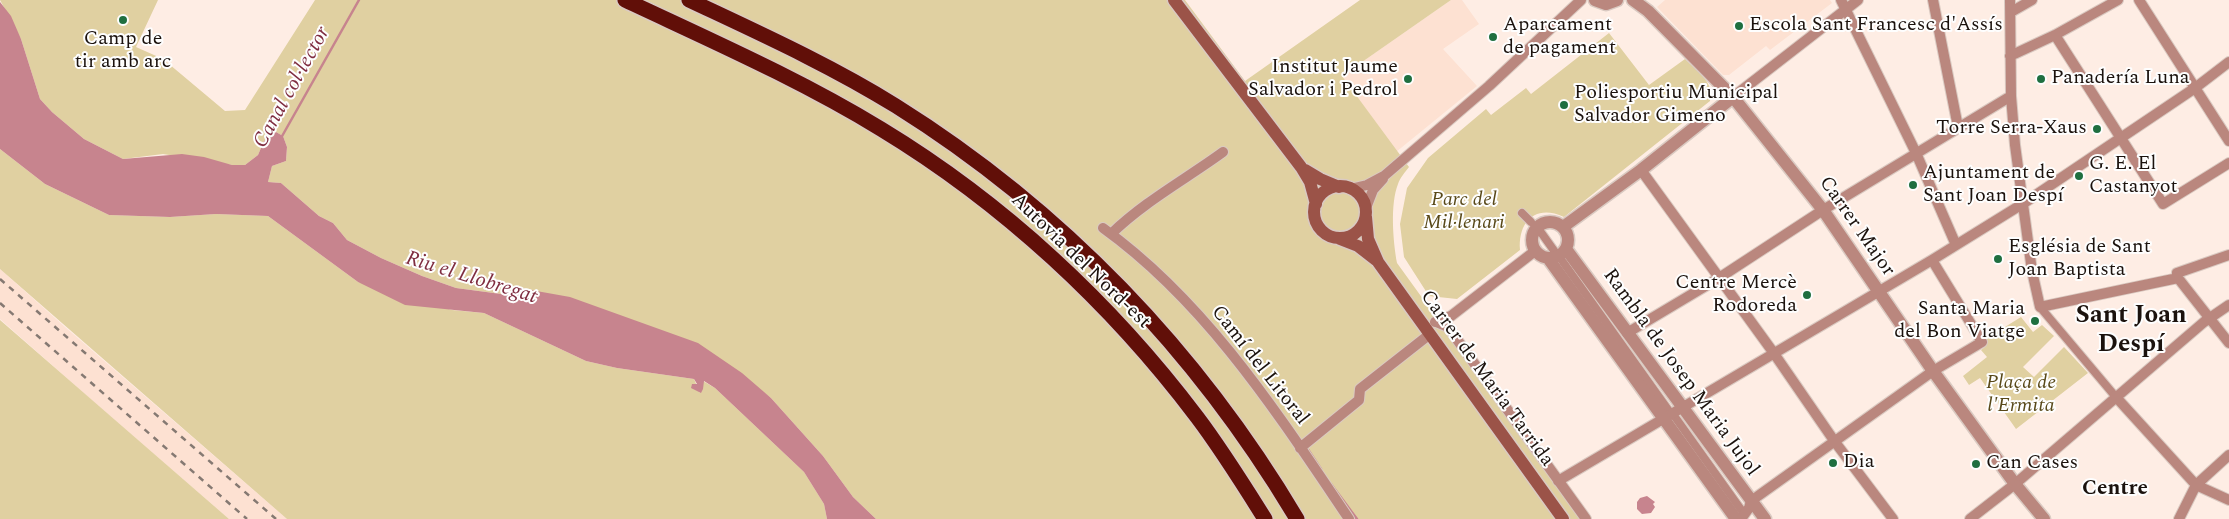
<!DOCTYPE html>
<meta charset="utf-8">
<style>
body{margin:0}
canvas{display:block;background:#feede4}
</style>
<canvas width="2229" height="519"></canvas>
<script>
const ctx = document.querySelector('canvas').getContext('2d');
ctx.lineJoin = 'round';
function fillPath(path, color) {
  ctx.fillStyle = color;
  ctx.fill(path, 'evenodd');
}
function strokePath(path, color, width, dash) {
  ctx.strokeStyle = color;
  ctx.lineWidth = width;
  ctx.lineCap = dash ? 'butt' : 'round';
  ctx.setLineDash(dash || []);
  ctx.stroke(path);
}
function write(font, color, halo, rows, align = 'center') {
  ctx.font = font + ' Spectral,serif';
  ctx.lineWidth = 4;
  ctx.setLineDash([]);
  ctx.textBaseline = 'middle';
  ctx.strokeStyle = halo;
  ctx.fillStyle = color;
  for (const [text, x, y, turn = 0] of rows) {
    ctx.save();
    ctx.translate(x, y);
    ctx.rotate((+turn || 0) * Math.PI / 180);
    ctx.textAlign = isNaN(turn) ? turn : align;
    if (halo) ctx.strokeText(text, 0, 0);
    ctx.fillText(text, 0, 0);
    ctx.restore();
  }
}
const built = new Path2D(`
 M1451,0h11l17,24 -36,25 34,37 -81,66 -54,-76z
 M1665,0h165l2,3 -62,47 -4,-4 -37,29h-6l-66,-68z
 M0,269l65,58 222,192h-58l-143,-124 -86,-76z`);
const green = new Path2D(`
 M0,0h158l-22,47 27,12 62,52 20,-1 70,-110h870l60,81 115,-81h91l-109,76 67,91c-4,5 -9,11 -11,17 -8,20 -5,57 -1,79l185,256h-706l-23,-22 -30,-41 -52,-58 -50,-38 -207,-72 2,8 -60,-8 -34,-12 -41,-18 -34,-18 -14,-17 -14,-7 -38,-33 -13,-1 4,-16 14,-5 1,-14 -4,-11 -7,-4 -12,9 -6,14 -13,10h-13l-69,-11 -40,5 -39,-20 -32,-27 -12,-13 -19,-60z
 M1609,33l40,52 36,-26c12,12 30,23 25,42l-146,116c-28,-13 -46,4 -44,33l-63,49 -28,-3 -25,-39 -4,-33 7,-36 21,-30 58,-49 5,6 35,-27 5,6z
 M0,149l45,35 64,31 61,2 46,-3 52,2 90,66 94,28 32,3 102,48 31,7 77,11 6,14 3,-12 12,7 89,84 20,32 3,15h-540l-287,-250z
 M2021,317l12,15 9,-7 12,11 -31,31 11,10 30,-30 24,26 -72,56 -36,-51 -11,7 -6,-9 24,-19 -6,-7 5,-4 -2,-6z
 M0,320l229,199h-229z`);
const water = new Path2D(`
 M0,2l11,14 10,23 19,60 12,13 32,27 39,20 59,-5 22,3 28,8h13l13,-10 6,-14 12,-9 7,4 4,11 -1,14 -14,5 -4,16 13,1 38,33 14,7 14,17 34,18 41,18 34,12 60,8 -2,-9 56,10 128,46 44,30 29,25 52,58 30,41 23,22h-49l-3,-15 -20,-32 -89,-84 -11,-7 -1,8 -2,4 -10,-5 1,-4h5l-3,-5 -77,-11 -31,-7 -102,-48 -79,-8 -47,-23 -90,-66 -52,-2 -46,3 -61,-2 -64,-31 -45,-35z
 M1647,496l8,6 -2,2 2,3 -4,6 -9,1 -5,-5v-7l3,-4z`);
const stream = new Path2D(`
 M281,138l78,-138
 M1307,448l14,21
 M1331,484l26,35`);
const pedestrian = new Path2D(`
 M1522,213l9,9
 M1540,231l15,21
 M1563,262l106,149
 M2040,307l75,89
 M1675,417l67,94`);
const minor = new Path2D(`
 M1841,0l75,153 40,92
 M1933,0l25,127
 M2010,0l1,96 4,49 17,126 8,36 138,-29
 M2139,0l90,141
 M2011,12l21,-12
 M2055,35l108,169 66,-41
 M2010,56l45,-21 63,-35
 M1733,97l125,-97
 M1641,170l132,182 62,90 58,77
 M1350,189l17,-4 17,-9 105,-90 92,-86
 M1366,208l7,-18 10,-11
 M1103,228c104,75 175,186 246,291
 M1111,234c34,-33 75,-55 112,-82
 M2178,278l51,65
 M2178,278l-1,-5 52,-18
 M1435,322l16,-6 84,-65
 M1436,322l12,5 138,192
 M1627,333l92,-55 104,-68 188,-114
 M2115,396l81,89 33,15
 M1300,448l59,-48 1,-11 70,-55
 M1558,481l374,-221 92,-57 171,-115 34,-26
 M1741,519l8,-11 2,-7 182,-130 49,-29 -50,-82
 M1970,519l45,-35 189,-162 25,-17
 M2179,519l17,-34 33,-30`);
const tertiary = new Path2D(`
 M1595,0l11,4 11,-4
 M1633,0l15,11 85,86 90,113 110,161 82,113 29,35
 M1532 240a18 18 0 1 1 36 0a18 18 0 1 1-36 0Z
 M1563,227l78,-57 92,-73
 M1566,249l199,270
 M1548,258l188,261`);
const secondary = new Path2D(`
 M1174,0l127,167 9,15 6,22
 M1305,170l15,9 19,8
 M1314 212a26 26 0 1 1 52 0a26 26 0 1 1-52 0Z
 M1366,217l2,22 10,23 185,257
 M1340,239l18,7 18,14`);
const motorway = new Path2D(`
 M625,0c87,41 174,79 256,129 122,74 230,174 316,288 25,33 46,67 68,102
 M689,0c70,33 141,65 207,106 166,104 301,245 401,413`);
const rail = new Path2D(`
 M0,279l276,240
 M0,303l247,216`);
const markers = [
 [123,20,5,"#1f6f40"],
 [1739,26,5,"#1f6f40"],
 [1493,37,5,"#1f6f40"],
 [1408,79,5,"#1f6f40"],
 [2041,79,5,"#1f6f40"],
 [1564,105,5,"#1f6f40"],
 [2097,129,5,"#1f6f40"],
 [2079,176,5,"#1f6f40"],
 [1913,185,5,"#1f6f40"],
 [1998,259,5,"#1f6f40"],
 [1807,295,5,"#1f6f40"],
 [2035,321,5,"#1f6f40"],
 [1833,463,5,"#1f6f40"],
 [1976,464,5,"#1f6f40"]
];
const poiNames = [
 ["Aparcament",1503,26],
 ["de pagament",1503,49],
 ["Escola Sant Francesc d'Assís",1749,26],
 ["Camp de",123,40,"center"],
 ["tir amb arc",123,63,"center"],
 ["Institut Jaume",1398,68,"right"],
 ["Salvador i Pedrol",1398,91,"right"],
 ["Panadería Luna",2051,79],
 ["Poliesportiu Municipal",1574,94],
 ["Salvador Gimeno",1574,117],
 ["Torre Serra-Xaus",2087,129,"right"],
 ["G. E. El",2089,165],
 ["Castanyot",2089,188],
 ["Ajuntament de",1923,174],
 ["Sant Joan Despí",1923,197],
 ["Església de Sant",2008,248],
 ["Joan Baptista",2008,271],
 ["Centre Mercè",1797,284,"right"],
 ["Rodoreda",1797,307,"right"],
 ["Santa Maria",2025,310,"right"],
 ["del Bon Viatge",2025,333,"right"],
 ["Dia",1843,463],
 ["Can Cases",1986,464]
];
const parkNames = [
 ["Parc del",1464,201],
 ["Mil·lenari",1464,224],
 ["Plaça de",2021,384],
 ["l'Ermita",2021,407]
];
const streetNames = [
 ["Carrer Major",1856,227,55],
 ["Autovia del Nord-est",1080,262,44],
 ["Camí del Litoral",1259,366,52],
 ["Rambla de Josep Maria Jujol",1680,373,54],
 ["Carrer de Maria Tarrida",1486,379,54]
];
const waterNames = [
 ["Canal col·lector",293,88,-61],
 ["Riu el Llobregat",471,279,17]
];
const neighbourhoodNames = [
 ["Centre",2115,490]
];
const districtNames = [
 ["Sant Joan",2131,317],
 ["Despí",2131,346]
];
fillPath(built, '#fde1d2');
fillPath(green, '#e0d0a1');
fillPath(water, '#c7848e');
strokePath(stream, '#c7848e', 2.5);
strokePath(pedestrian, '#dacac2', 10);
strokePath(minor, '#dacac2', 12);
strokePath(tertiary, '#dacac2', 15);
strokePath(secondary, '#dacac2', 15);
strokePath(motorway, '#dacac2', 18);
strokePath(pedestrian, '#ba877e', 8);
strokePath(minor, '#ba877e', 10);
strokePath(tertiary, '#ba877e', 12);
strokePath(secondary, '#9b5348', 12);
strokePath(motorway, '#610f08', 15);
strokePath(rail, '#857972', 2.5, [6, 6]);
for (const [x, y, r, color] of markers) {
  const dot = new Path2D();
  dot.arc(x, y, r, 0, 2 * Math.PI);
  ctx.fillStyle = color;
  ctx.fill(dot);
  strokePath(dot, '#fefefe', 2);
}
write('20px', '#1b120d', '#fefefe', poiNames, 'left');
write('italic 20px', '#584818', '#fefefe', parkNames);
write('20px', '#1b120d', '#fefefe', streetNames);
write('italic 21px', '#7f2d40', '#fefefe', waterNames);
write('bold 21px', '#1b120d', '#fefefe', neighbourhoodNames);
write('bold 25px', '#1b120d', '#fefefe', districtNames);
</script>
